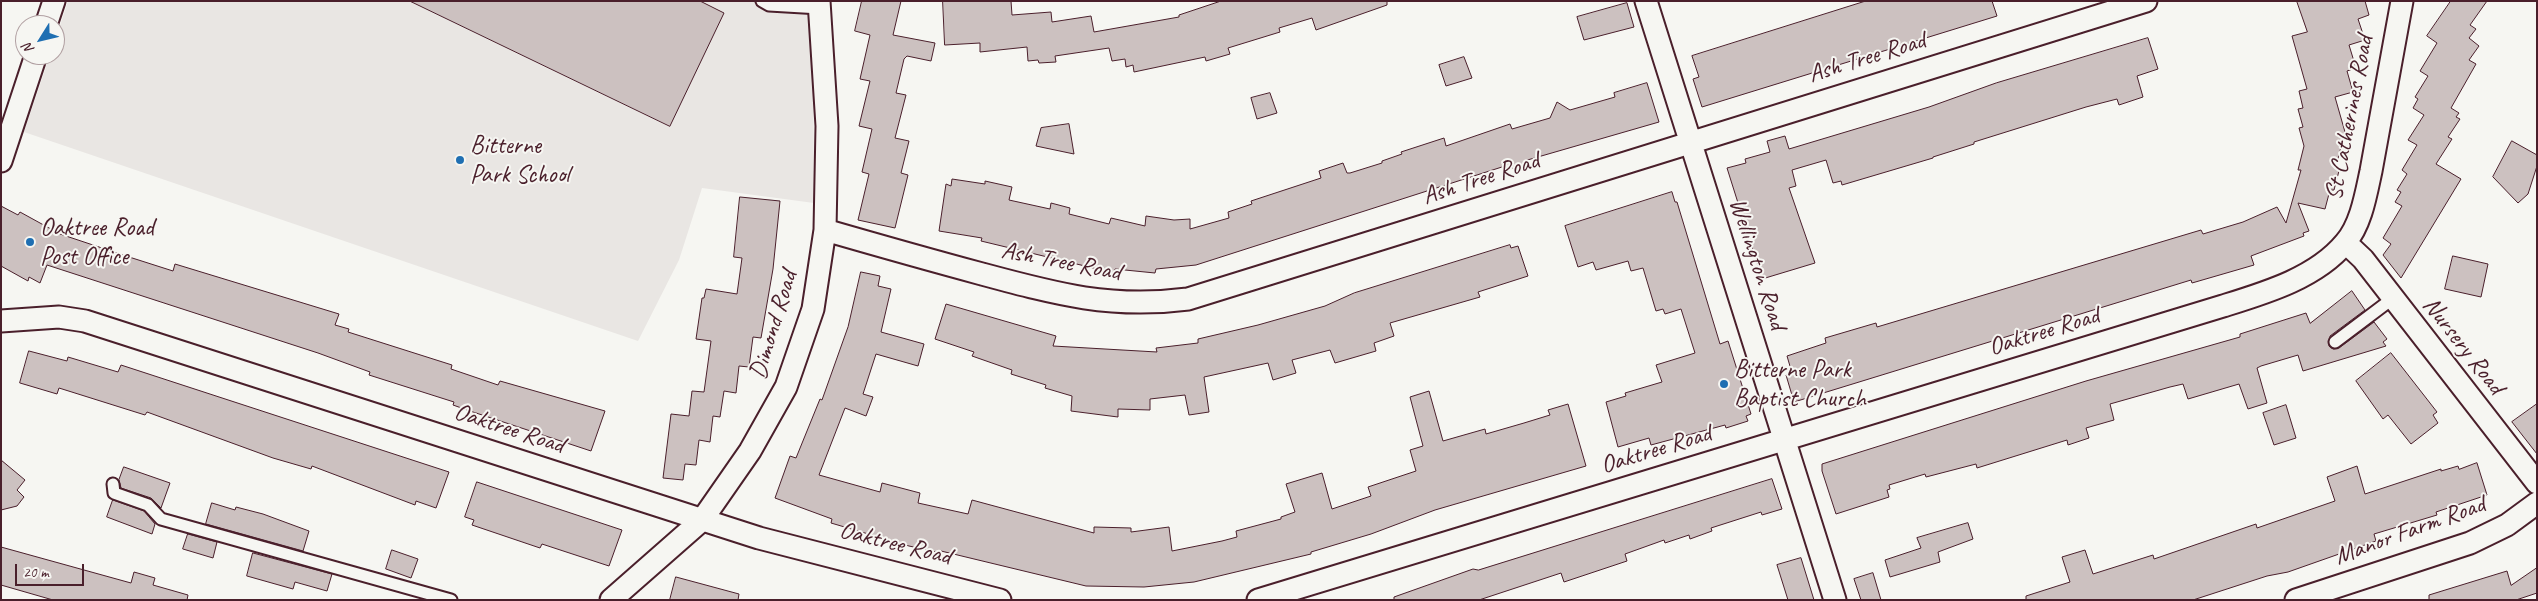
<!DOCTYPE html>
<style>
body{margin:0}
#map{position:relative;width:2538px;height:601px;overflow:hidden;background:#f6f6f2;font-family:Caveat,sans-serif}
canvas{display:block}
.frame{position:absolute;inset:0;border:2px solid #4a1f2b;pointer-events:none}
.north{position:absolute;left:15px;top:15px;width:50px;height:50px;box-sizing:border-box;background:#f6f6f2;border:1px solid #b1a0a2;border-radius:50%;rotate:234deg;font-size:14px;font-weight:700;line-height:20px;text-align:center;color:#4a1f2b}
.north::after{content:'';display:block;margin:auto;width:18px;height:22px;background:#1f6fb2;clip-path:polygon(50% 0,100% 100%,50% 72%,0 100%)}
.scale{position:absolute;left:15px;top:564px;width:69px;height:22px;box-sizing:border-box;border:2px solid #4a1f2b;border-top:0;padding-left:6px;font-size:15px;line-height:18px;white-space:nowrap;color:#4a1f2b;-webkit-text-stroke:4px #f6f6f2;paint-order:stroke}
</style>
<div id="map">
<canvas width="2538" height="601"></canvas>
<div class="frame"></div>
<div class="north">N</div>
<div class="scale">20 m</div>
</div>
<script>
const ctx = document.querySelector('canvas').getContext('2d');
ctx.lineJoin = 'round';
function fillPath(path, color) {
  ctx.fillStyle = color;
  ctx.fill(path, 'evenodd');
}
function strokePath(path, color, width, dash) {
  ctx.strokeStyle = color;
  ctx.lineWidth = width;
  ctx.lineCap = dash ? 'butt' : 'round';
  ctx.setLineDash(dash || []);
  ctx.stroke(path);
}
function write(font, color, halo, rows, align = 'center') {
  ctx.font = font + ' Caveat,sans-serif';
  ctx.lineWidth = 4;
  ctx.setLineDash([]);
  ctx.textBaseline = 'middle';
  ctx.strokeStyle = halo;
  ctx.fillStyle = color;
  for (const [text, x, y, turn = 0] of rows) {
    ctx.save();
    ctx.translate(x, y);
    ctx.rotate((+turn || 0) * Math.PI / 180);
    ctx.textAlign = isNaN(turn) ? turn : align;
    if (halo) ctx.strokeText(text, 0, 0);
    ctx.fillText(text, 0, 0);
    ctx.restore();
  }
}
const built = new Path2D(`
 M68,1h745l1,202 -112,-15 -23,72 -41,81 -614,-209 26,-77h5v-14z`);
const building = new Path2D(`
 M410,1h290l24,12 -54,113z
 M862,1h39l-8,34 42,8 -4,18 -24,-5 -3,3 -8,34 10,2 -11,43 14,3 -8,32 7,2 -13,53 -37,-8 11,-46 -7,-2 10,-43 -13,-3 11,-45 -10,-2 10,-44 -15,-4z
 M943,1h68l1,14 39,-3 1,10 39,-6 3,16 85,-15v-2l42,-14h166v4l-71,25 -4,-12 -33,10 1,4 -52,16 2,6 -24,7 -1,-4 -71,15 -1,-7 -7,2 -1,-8 -13,2 -3,-13 -54,8 1,6 -17,1 -1,-3 -10,1 -1,-14 -47,5v-9l-35,2z
 M1866,1h126l5,15 -295,91 -9,-28 6,-2 -7,-21z
 M2297,1h68l4,14 -11,4 7,21 -16,5 7,23 -9,3 6,21 -18,5 10,35 -9,34 4,1 -6,23h-4l-5,19 -27,-6 11,28 -6,2 1,3 -53,20 3,9 -62,18 -1,-3 -397,122 -8,-27 6,-2 -5,-17 39,-13 -1,-5 51,-15 1,4 324,-97 2,4 40,-12 34,-15 9,16 15,-53h-3l6,-24 -5,-18 4,-1 -5,-18 5,-1 -4,-17 8,-2 -15,-53 15,-4z
 M2451,1h36l-17,24 6,4 -7,9 10,8 -10,14 7,4 -25,44 8,5 -3,4 4,2 -12,18 4,2 -16,25 25,15 -60,99 -18,-23 8,-11 -8,-6 19,-32 -7,-4 6,-10 -4,-2 10,-16 -5,-4 15,-25 -9,-5 16,-25 -11,-7 5,-9 -3,-2 13,-21 -8,-5 17,-28 -10,-7z
 M1627,3l7,24 -50,13 -7,-23z
 M2148,38l10,31 -21,7 6,21 -24,8 -2,-6 -31,8 -112,35v2l-41,13v1l-91,27 -1,-4 -8,2 -7,-23 -34,10 4,16 -7,2 26,75 -53,16 -35,-111 19,-5 -1,-4 25,-7 -3,-11 18,-5 4,13 140,-42 67,-24z
 M1464,57l8,21 -26,8 -7,-21z
 M1647,83l12,39 -135,39 1,3 -19,6 -1,-4 -309,99 -40,4 -1,4 -40,-4 -1,4 -133,-32 1,-3 -43,-7 7,-47 5,2 1,-7 33,5v-3l27,6 -3,13 41,9 1,-6 19,5 -1,6 40,10 2,-6 34,8 1,-10 28,4 16,-1v10l39,-11 -1,-6 24,-8 -1,-3 70,-23 -2,-7 24,-8 4,10h3l32,-10v-2l20,-7 -1,-2 43,-14 2,8 64,-22 2,5 38,-11 7,-16 13,8 45,-13 -1,-4z
 M1270,93l7,20 -20,6 -6,-21z
 M1069,124l5,30 -38,-8 5,-18z
 M2512,141l25,14v11l-9,28 -10,9 -25,-26z
 M1672,192l3,10h2l43,142 8,-3 23,73 -5,2 2,5 -22,7 -1,-3 -74,20 -2,-7 -31,9 -12,-45 20,-6 -1,-3 37,-11 -6,-17 39,-12 -14,-44 -16,5 -2,-5 -7,2 -13,-43 -12,3 -3,-10 -32,9 -3,-8 -15,5 -13,-41z
 M740,197l40,4 -7,68 -12,69 -8,-1 -4,30 -10,-1 -3,27 -12,-2 -4,26 -7,-1 -3,26 -11,-2 -3,25 -11,-1 -2,16 -20,-2 8,-64 18,2 3,-25 12,1 7,-51 -15,-2 6,-41h2l2,-9 31,5 5,-36 -8,-1z
 M1,206l17,9 2,-3 40,22 66,22 47,15 2,-7 164,50 -4,11 14,4 -1,3 104,33 -1,4 47,16 2,-4 105,30 -14,40 -124,-41 -14,-5 1,-3 -85,-27 1,-3 -52,-19 -271,-88 -7,18 -11,-6 -1,4 -27,-15z
 M1510,245l1,3 7,-2 10,30 -50,16 2,5 -90,26 4,13 -20,7 2,8 -41,12 -5,-13 -38,10 4,13 -23,7 -5,-17 -64,14 5,35 -20,3 -4,-20 -35,4v11l-32,-1v8l-47,-6 1,-15 -27,-8 1,-3 -35,-11 1,-4 -40,-14 2,-4 -39,-13 11,-35 110,32 -3,10 104,6 -1,-4 42,-5v-4l60,-14 67,-19 29,-13z
 M2453,256l35,8 -7,33 -36,-8z
 M861,272l19,4 -2,10 13,3 -10,43 43,12 -6,22 -42,-12 -13,40 10,3 -7,19 -21,-8 -26,67 61,17 2,-9 38,10 -2,10 50,11 4,-14 122,33v-6l37,1v4l38,-5 3,24 50,-10 15,-4 -1,-6 45,-12v-2l14,-5 -9,-28 36,-11 10,36 39,-13 -3,-9 48,-16 -6,-21 13,-4 -13,-49 19,-6 14,50 42,-12 1,5 38,-11 26,-8 -2,-5 20,-6 18,62 -151,44 -64,24 -60,18v2l-117,28 -50,5 -58,-1 -145,-35v2l-32,-7 -78,-23 1,-4 -57,-21 15,-42 6,2 24,-59 2,1 26,-73z
 M2352,291l13,19 -35,26 -1,10 4,3 6,-1 35,-26 13,17 -4,3 3,4 -83,25 -5,-16 -37,11 -4,2 10,35 -19,6 -9,-25 -51,15 -5,-15 -13,3 -60,17 4,16 -28,8 3,10 -21,7 -1,-5 -90,28 -1,-4 -50,13 -1,-3 -36,11 1,4 -3,1 2,7 -53,17 -14,-43v-7l264,-83 154,-44v-3l66,-21 4,10z
 M29,351l38,10 1,-4 50,15 3,-7 328,107 -13,36 -20,-7 -1,4 -103,-39 -1,3 -38,-11 -126,-46 -2,3 -86,-27 -2,6 -37,-11z
 M2391,353l46,59 -4,3 5,8 -27,21 -23,-29 -5,4 -27,-38z
 M2537,404v50l-25,-32z
 M2286,405l10,33 -22,7 -11,-32z
 M1,460l24,20 -8,10 7,7 -7,9 -16,4z
 M2477,463l10,32 -51,17 1,3 -63,19 2,7 -88,31 -21,4 -74,24h-167v-4l44,-14 -8,-25 23,-7 8,24 60,-19 1,4 102,-35 1,4 78,-27 -8,-24 30,-11 8,28 76,-25v2l17,-5 1,3z
 M124,467l46,16 -9,25 -10,-10 -30,-10 -2,-8z
 M1772,479l10,30 -20,6 -1,-3 -50,16 1,3 -22,8 -1,-4 -24,8 -1,-3 -39,14 2,7 -63,21 -3,-9 -82,27h-85v-3l79,-28 5,1z
 M477,482l145,48 -13,36 -67,-22 -2,4 -68,-23 2,-5 -9,-3z
 M113,500l31,11 11,13 -3,10 -45,-17z
 M212,503l23,7 1,-3 27,7 46,17 -6,20 -97,-27z
 M1968,523l5,16 -35,13 2,10 -50,15 -5,-17 36,-12 -4,-10z
 M188,534l29,8 -4,16 -30,-9z
 M1,547l130,36 3,-11 21,6 -2,7 35,10 -1,5h-134l-52,-15z
 M392,550l26,9 -7,19 -25,-9z
 M253,553l79,21 -5,17 -32,-9 -2,7 -46,-13z
 M1801,558l13,42h-26l-11,-35z
 M2537,568v25l-21,7h-87v-5l78,-24 4,14z
 M1873,573l8,27h-20l-7,-21z
 M676,577l63,17 -1,6h-68z`);
const lane = new Path2D(`
 M762,1l7,4 51,3
 M2335,342l57,-43
 M113,484l1,9 34,12 13,14 290,81`);
const street = new Path2D(`
 M1646,1l189,599
 M46,25l8,-24
 M1,161l35,-106
 M825,230c52,15 105,30 157,44 74,20 129,35 206,25l958,-298
 M2346,243l17,16 174,224
 M1,321l58,-4 26,4 674,217 241,62
 M611,600l91,-80 48,-69 36,-64 27,-78 12,-79 2,-104 -8,-125
 M1258,600l965,-294c42,-13 93,-28 122,-63 16,-18 21,-49 26,-72l31,-170
 M2296,600l174,-57 37,-18 30,-22`);
const markers = [
 [460,160,5,"#1f6fb2"],
 [30,242,5,"#1f6fb2"],
 [1724,384,5,"#1f6fb2"]
];
const streetNames = [
 ["Ash Tree Road",1867,58,-17],
 ["St Catherines Road",2350,118,-79],
 ["Ash Tree Road",1481,179,-18],
 ["Ash Tree Road",1061,262,11],
 ["Wellington Road",1757,264,72],
 ["Dimond Road",774,325,-73],
 ["Oaktree Road",2044,332,-17],
 ["Nursery Road",2463,346,52],
 ["Oaktree Road",509,429,18],
 ["Oaktree Road",1656,450,-17],
 ["Manor Farm Road",2410,531,-20],
 ["Oaktree Road",895,544,14]
];
const poiNames = [
 ["Bitterne",470,146],
 ["Park School",470,175],
 ["Oaktree Road",40,228],
 ["Post Office",40,257],
 ["Bitterne Park",1734,370],
 ["Baptist Church",1734,399]
];
fillPath(built, '#e9e6e3');
fillPath(building, '#ccc1c0');
strokePath(building, '#4a1f2b', 1);
strokePath(lane, '#4a1f2b', 15);
strokePath(street, '#4a1f2b', 25);
strokePath(lane, '#f6f6f2', 11);
strokePath(street, '#f6f6f2', 21);
for (const [x, y, r, color] of markers) {
  const dot = new Path2D();
  dot.arc(x, y, r, 0, 2 * Math.PI);
  ctx.fillStyle = color;
  ctx.fill(dot);
  strokePath(dot, '#f6f6f2', 2);
}
write('25px', '#4a1f2b', '#f6f6f2', streetNames);
write('25px', '#4a1f2b', '#f6f6f2', poiNames, 'left');
</script>
